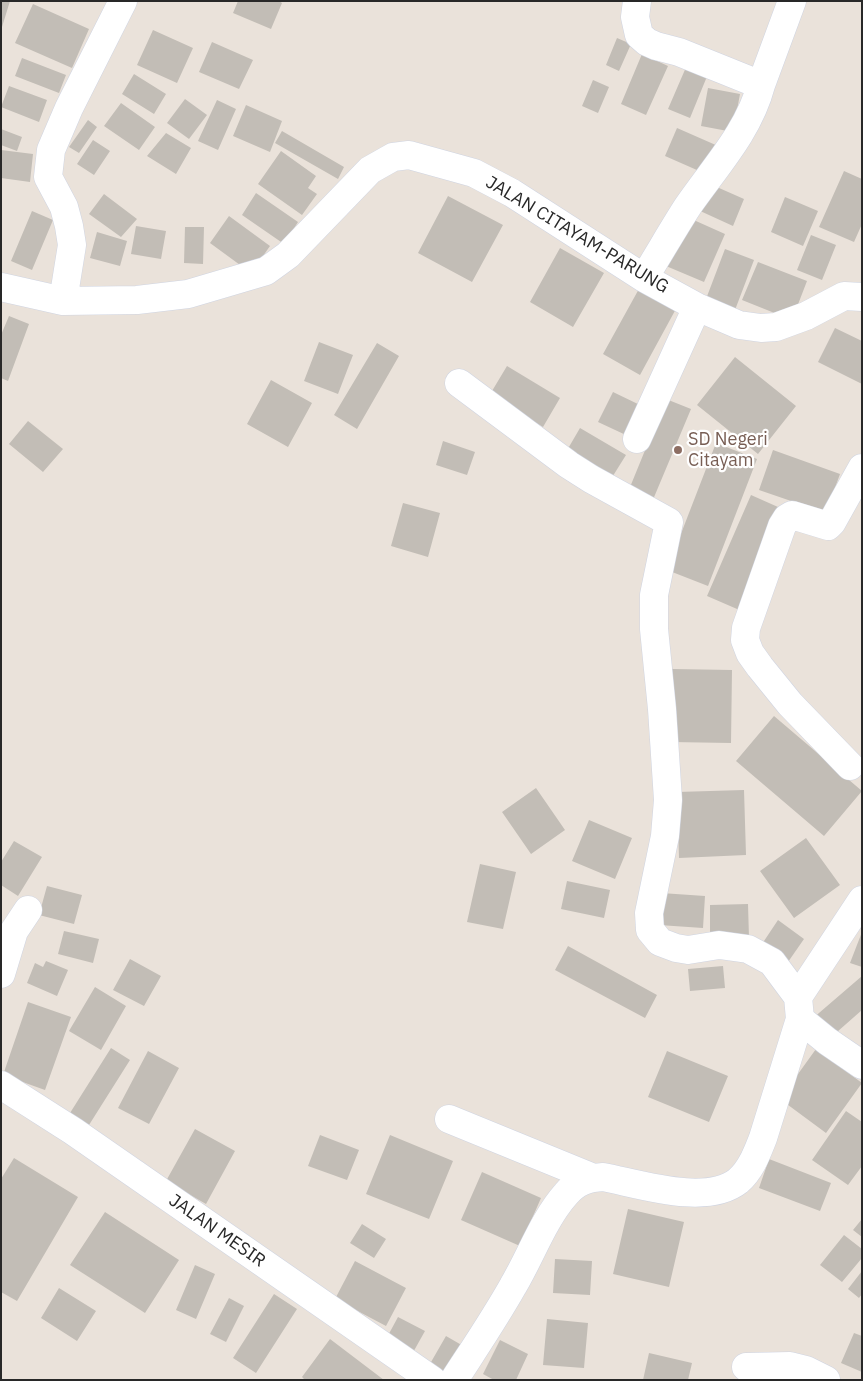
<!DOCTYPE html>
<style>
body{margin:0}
#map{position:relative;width:863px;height:1381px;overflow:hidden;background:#eae2da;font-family:"IBM Plex Sans",sans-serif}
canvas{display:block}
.frame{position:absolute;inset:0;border:2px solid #282828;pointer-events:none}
</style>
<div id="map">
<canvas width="863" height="1381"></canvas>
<div class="frame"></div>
</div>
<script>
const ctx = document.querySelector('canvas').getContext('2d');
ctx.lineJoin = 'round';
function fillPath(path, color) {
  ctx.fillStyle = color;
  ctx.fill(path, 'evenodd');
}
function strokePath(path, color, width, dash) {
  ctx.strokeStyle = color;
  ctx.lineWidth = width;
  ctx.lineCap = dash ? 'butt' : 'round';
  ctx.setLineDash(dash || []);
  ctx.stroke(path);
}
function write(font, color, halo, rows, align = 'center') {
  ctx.font = font + ' "IBM Plex Sans",sans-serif';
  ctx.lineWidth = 4.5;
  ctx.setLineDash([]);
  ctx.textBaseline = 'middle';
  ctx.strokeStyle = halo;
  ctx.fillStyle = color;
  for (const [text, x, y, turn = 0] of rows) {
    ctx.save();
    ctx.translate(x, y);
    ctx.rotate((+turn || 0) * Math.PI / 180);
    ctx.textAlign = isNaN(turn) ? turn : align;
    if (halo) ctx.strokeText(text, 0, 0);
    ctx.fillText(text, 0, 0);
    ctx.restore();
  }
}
const building = new Path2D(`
 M1,1h9l-8,26h-1z
 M238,1h41l3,2 -11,26 -38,-16z
 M33,4l56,25 -17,39 -57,-25z
 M153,30l40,18 -16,35 -40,-18z
 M617,38l14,6 -12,27 -13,-6z
 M212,42l41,18 -14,29 -40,-17z
 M642,54l26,12 -22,49 -25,-11z
 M22,58l44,17 -7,18 -44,-17z
 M687,65l21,9 -18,44 -22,-9z
 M134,74l32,20 -12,20 -32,-20z
 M593,80l16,7 -11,26 -16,-7z
 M9,86l38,14 -8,22 -38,-15z
 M708,88l32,6 -7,38 -32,-6z
 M185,99l22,16 -18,24 -22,-16z
 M217,100l19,9 -18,41 -20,-9z
 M121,103l34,24 -16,23 -35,-24z
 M246,105l36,16 -12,31 -37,-16z
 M88,120l9,7 -18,26 -10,-6z
 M677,128l41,18 -12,28 -41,-18z
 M1,129l21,8 -5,14 -16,-6z
 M282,131l62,36 -6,12 -63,-36z
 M166,133l25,15 -15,26 -29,-18z
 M93,140l17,11 -16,24 -17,-11z
 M1,150l32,4 -3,28 -29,-4z
 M281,151l35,25 -8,12 9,6 -15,21 -44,-31z
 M844,171l18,8v45l-8,18 -35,-15z
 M710,184l34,15 -11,27 -35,-16z
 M256,193l42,29 -14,22 -42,-29z
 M104,194l33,25 -16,18 -32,-23z
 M448,196l55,29 -31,57 -54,-29z
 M785,197l33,14 -15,35 -32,-14z
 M32,211l21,9 -21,50 -21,-9z
 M229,216l41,30 -19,27 -41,-30z
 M687,217l38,17 -21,48 -38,-16z
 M136,226l30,5 -5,28 -30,-5z
 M185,227h19l-1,37 -19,-1z
 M97,232l30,9 -7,25 -30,-8z
 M811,235l25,10 -14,35 -25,-10z
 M560,248l44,25 -31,54 -43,-25z
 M725,249l29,11 -19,50 -29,-11z
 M758,262l49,19 -15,39 -50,-20z
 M640,287l37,20 -37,68 -37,-21z
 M9,316l20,8 -21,57 -7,-3v-43z
 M835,328l27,13v43l-44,-22z
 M319,342l34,13 -15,39 -34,-13z
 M377,343l22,13 -42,73 -23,-14z
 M735,357l61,49 -38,48 -61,-49z
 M507,366l53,32 -17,29 -54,-31z
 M271,380l41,23 -24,44 -41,-23z
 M613,392l29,14 -14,30 -30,-14z
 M666,399l25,10 -39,93 -24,-10z
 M28,421l35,28 -20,23 -34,-28z
 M580,428l46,27 -15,24 -45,-27z
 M443,441l32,11 -8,23 -31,-10z
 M716,443l41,16 -49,127 -41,-16z
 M773,450l67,24 -14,39 -67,-23z
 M751,495l36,16 -43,101 -37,-16z
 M403,503l37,10 -12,44 -37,-11z
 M672,669l60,1 -1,73 -60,-1z
 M774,716l88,75 -38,45 -88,-75z
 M536,788l29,42 -34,24 -29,-42z
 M744,790l2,65 -67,3 -2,-66z
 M589,820l43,18 -17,41 -43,-18z
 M806,838l34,47 -46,33 -34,-47z
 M14,841l28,16 -24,39 -17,-11v-23z
 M480,864l36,8 -13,57 -36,-7z
 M567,881l43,9 -6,28 -43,-9z
 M47,886l35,9 -8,29 -35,-9z
 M661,893l44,3 -2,32 -44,-3z
 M748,904l1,34 -39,1v-34z
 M778,920l26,19 -16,23 -26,-18z
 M64,931l35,8 -6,24 -35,-9z
 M862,932v35l-12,-4z
 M568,946l89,49 -12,23 -90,-48z
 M130,959l31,17 -17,30 -31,-16z
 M46,961l22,9 -11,26 -30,-13 8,-20 8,4z
 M723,966l2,22 -35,3 -2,-22z
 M862,976v34l-33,29 -17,-20z
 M95,987l31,19 -25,44 -32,-19z
 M28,1002l43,15 -26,73 -42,-15z
 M111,1048l19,12 -41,65 -19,-12z
 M816,1049l46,34 -36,50 -46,-34z
 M148,1051l31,17 -30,56 -31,-16z
 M667,1051l61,25 -19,46 -61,-25z
 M846,1111l16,11v44l-14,19 -36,-25z
 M195,1129l40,22 -29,53 -40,-23z
 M320,1135l39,15 -12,30 -39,-14z
 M390,1135l63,26 -24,58 -63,-25z
 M14,1158l64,39 -61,104 -16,-9v-113z
 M769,1159l62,24 -11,28 -61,-23z
 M482,1172l59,26 -21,48 -59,-26z
 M628,1209l56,13 -15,65 -56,-13z
 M105,1212l74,48 -34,53 -75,-48z
 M862,1219v18l-9,-7z
 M362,1224l24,15 -12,19 -24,-15z
 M844,1235l18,14v9l-20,24 -22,-17z
 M555,1259l37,2 -2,34 -37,-2z
 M355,1261l51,27 -20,38 -51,-27z
 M195,1265l20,9 -19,45 -20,-9z
 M862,1271v23l-3,4 -11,-9z
 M59,1288l37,23 -19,30 -36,-23z
 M274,1294l23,15 -41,64 -23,-15z
 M229,1298l15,8 -18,36 -16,-8z
 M398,1317l27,14 -14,25 -26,-15z
 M547,1319l41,4 -4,45 -41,-3z
 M854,1333l8,3v36l-21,-9z
 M446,1336l19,11 -19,33 -19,-11z
 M330,1339l54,41h-79l-3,-3z
 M500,1340l28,14 -12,26h-22l-11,-6z
 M649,1353l43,10 -4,17h-45z`);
const minor = new Path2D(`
 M637,1l-2,16 4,18 8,7 9,4 23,6 82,33c-12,46 -46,82 -73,121 -15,23 -29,48 -44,72
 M761,85l31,-84
 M1,287l62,14 74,-1 51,-6 78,-23 22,-16 82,-85 23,-13 16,-2 65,18 38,20 132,85 53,29 42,18 22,3 15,-1 30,-11 38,-20 18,1
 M63,301l9,-56 -3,-19 -5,-19 -16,-30 3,-27 18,-42 54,-107
 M459,383l110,82 22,14 78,43 -15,73v34l8,80 6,91 -3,36 -16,77 1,17 10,12 16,6 12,2 31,-5 29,4 24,13 26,35 2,22 27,22 35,24
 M637,439l60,-132
 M850,766l-60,-62 -30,-37 -10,-14 -5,-13 1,-12 36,-102 5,-8 5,-3 36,11 4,-4 30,-54
 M1,974l13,-43 14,-21
 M798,997l64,-97
 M1,1085l72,46 359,249
 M449,1119l142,58
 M746,1367l44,-1 16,4 20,10
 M454,1380c20,-31 41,-62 59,-94 18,-30 30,-66 53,-92 10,-12 21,-16 37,-17 37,7 103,29 135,4 13,-11 19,-28 25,-43l37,-119`);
const markers = [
 [678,450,5,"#8d6e63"]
];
const streetNames = [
 ["JALAN CITAYAM-PARUNG",577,235,31],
 ["JALAN MESIR",217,1231,35]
];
const educationNames = [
 ["SD Negeri",688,440],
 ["Citayam",688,461]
];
fillPath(building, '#c2bdb6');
strokePath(minor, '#cfd4e1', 29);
strokePath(minor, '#fff', 28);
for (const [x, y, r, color] of markers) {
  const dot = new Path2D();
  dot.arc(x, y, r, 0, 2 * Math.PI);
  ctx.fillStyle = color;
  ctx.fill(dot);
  strokePath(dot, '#fff', 2);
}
write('18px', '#282828', '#fff', streetNames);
write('18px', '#785e54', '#fff', educationNames, 'left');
</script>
